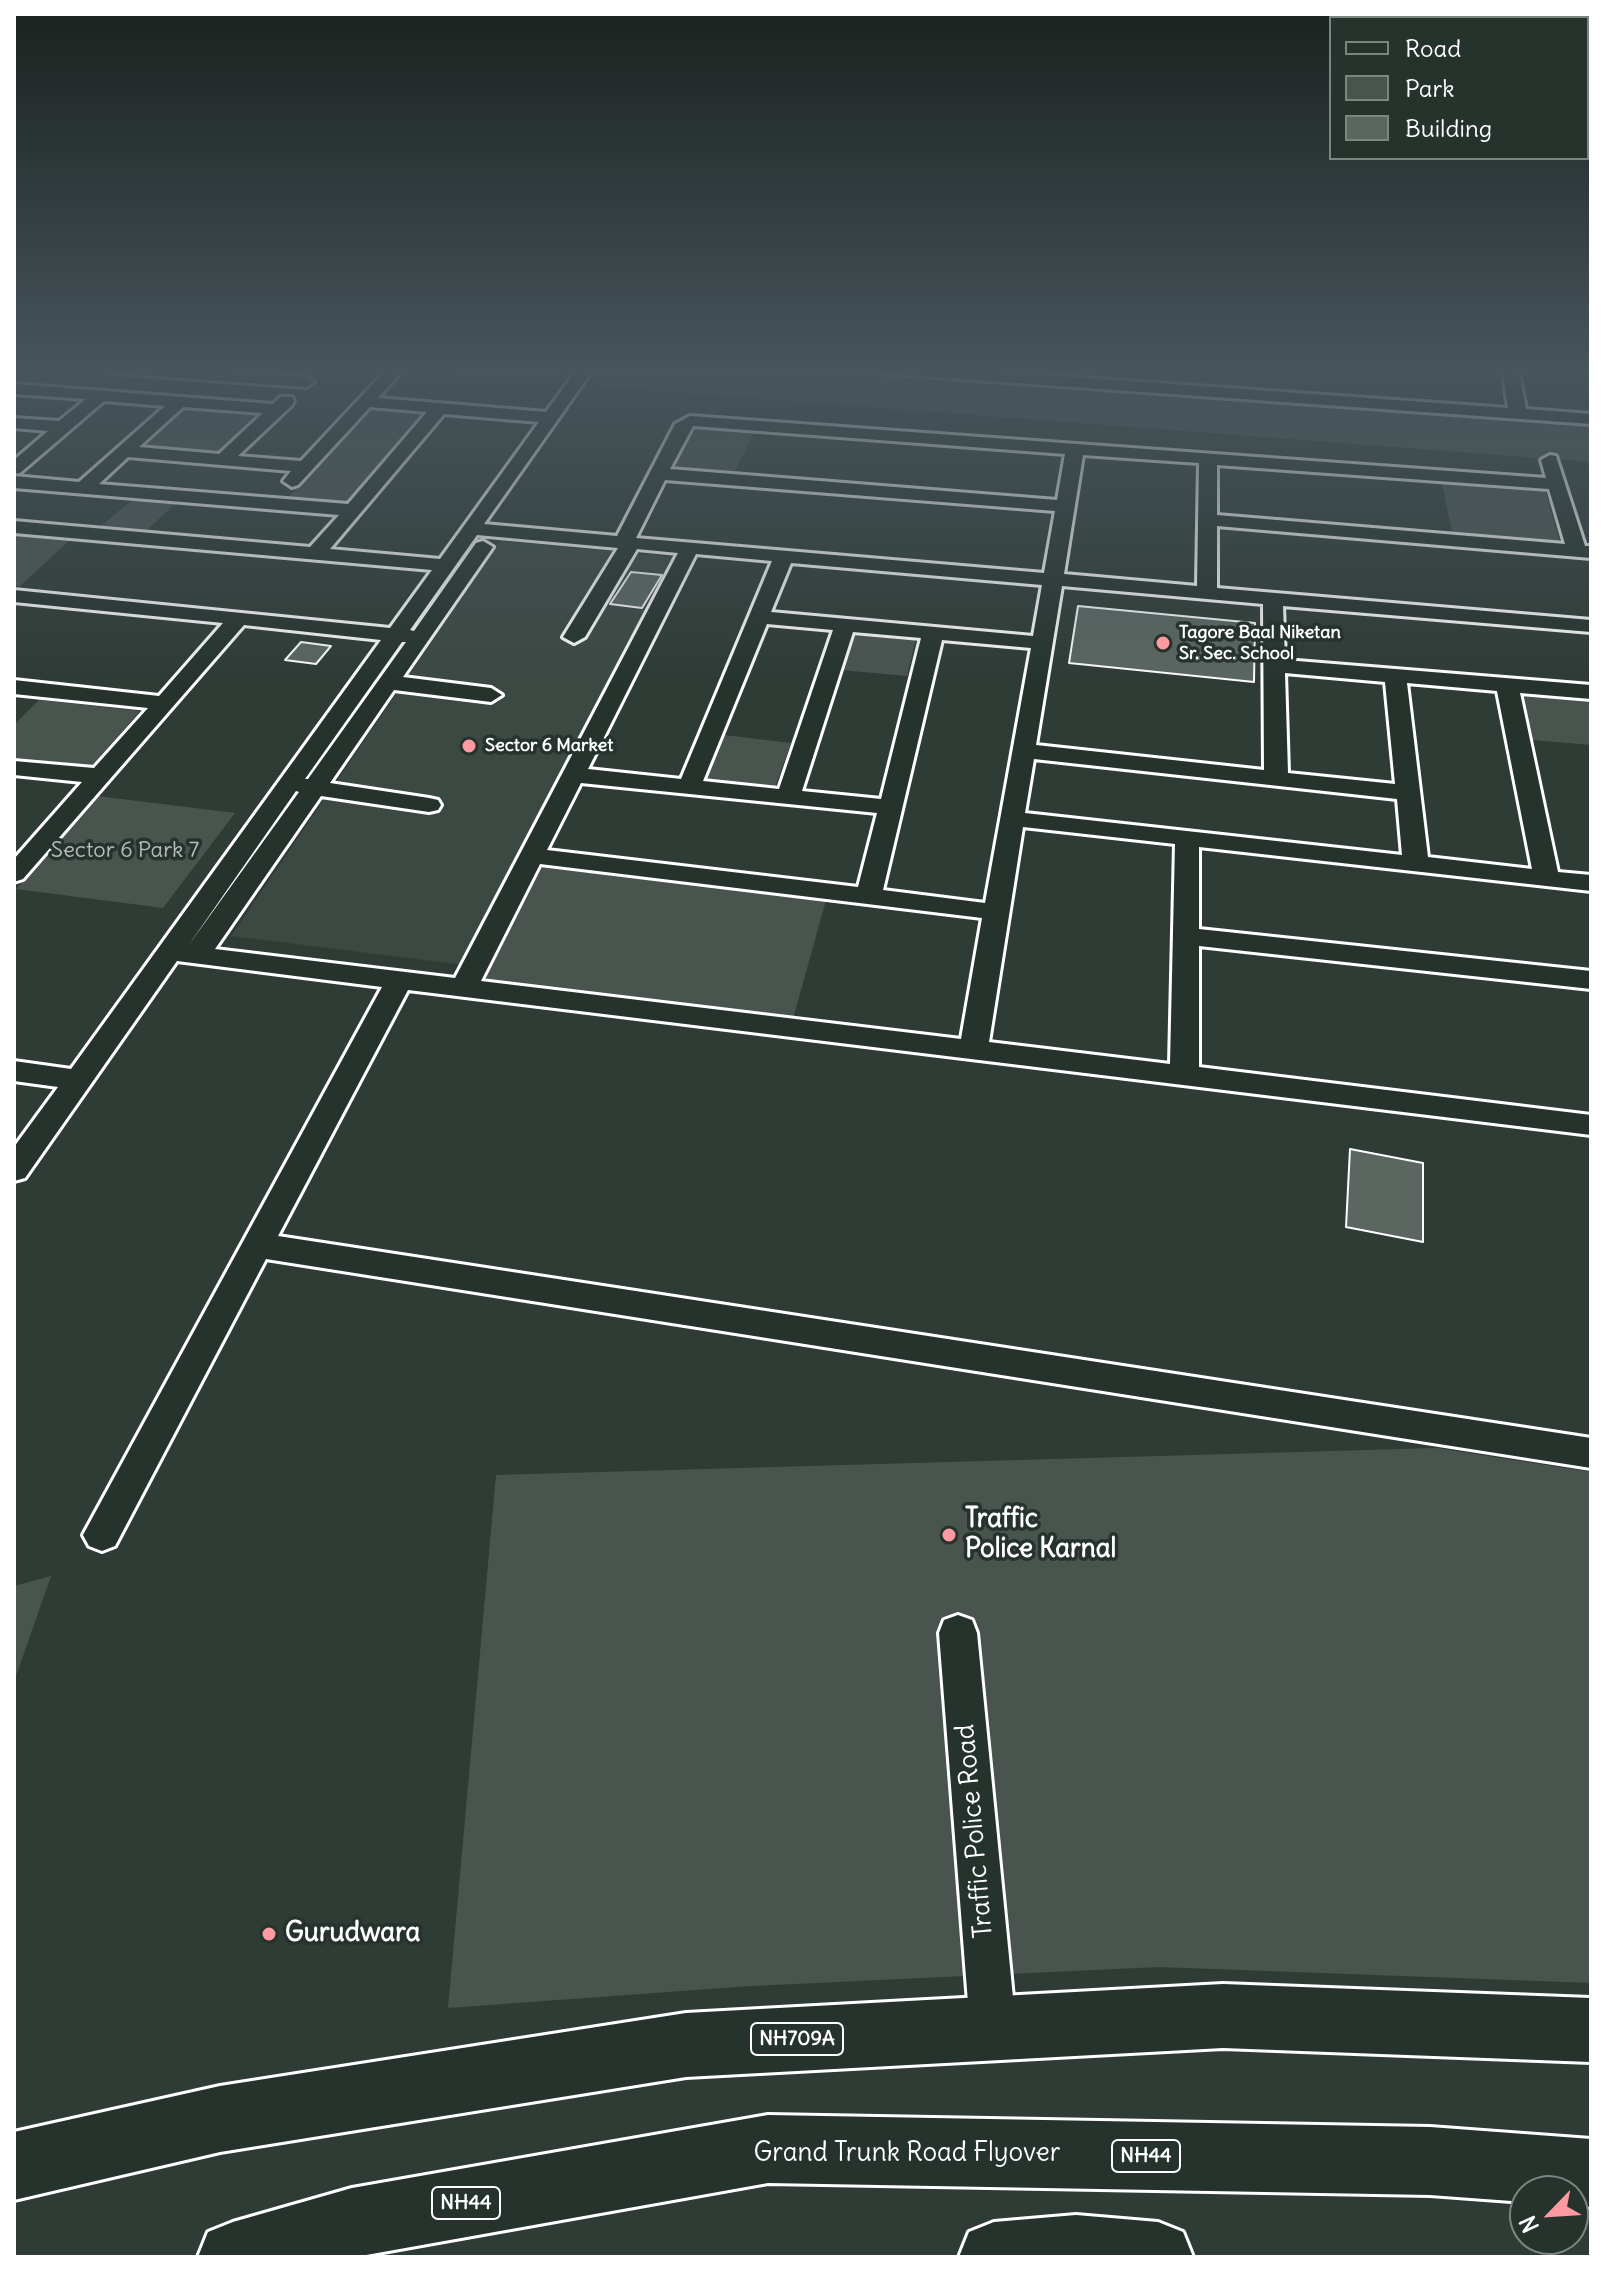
<!DOCTYPE html>
<style>
body{margin:0}
#map{position:relative;width:1605px;height:2271px;overflow:hidden;background:#2f3b35;font-family:Delius,sans-serif}
canvas{display:block}
.frame{position:absolute;inset:0;border:16px solid #fff;pointer-events:none}
.legend{position:absolute;left:1329px;top:16px;width:260px;height:144px;box-sizing:border-box;background:#26332d;border:2px solid #7d8581;margin:0;padding:10px 14px;list-style:none;font-size:24px;color:#fff}
.legend li{display:flex;align-items:center;gap:16px;height:40px}
.legend b{width:40px;border:2px solid #7d8581}
.north{position:absolute;left:1509px;top:2175px;width:80px;height:80px;box-sizing:border-box;background:#26332d;border:2px solid #7d8581;border-radius:50%;rotate:245deg;font-size:22px;font-weight:700;line-height:32px;text-align:center;color:#fff}
.north::after{content:'';display:block;margin:auto;width:28px;height:36px;background:#ff9aa2;clip-path:polygon(50% 0,100% 100%,50% 72%,0 100%)}
</style>
<div id="map">
<canvas width="1605" height="2271"></canvas>
<div class="frame"></div>
<ul class="legend">
<li><b style="height:10px;background:#26332d"></b>Road</li>
<li><b style="height:22px;background:#4a544f"></b>Park</li>
<li><b style="height:22px;background:#5b6661"></b>Building</li>
</ul>
<div class="north">N</div>
</div>
<script>
const ctx = document.querySelector('canvas').getContext('2d');
ctx.lineJoin = 'round';
function fillPath(path, color) {
  ctx.fillStyle = color;
  ctx.fill(path, 'evenodd');
}
function strokePath(path, color, width, dash) {
  ctx.strokeStyle = color;
  ctx.lineWidth = width;
  ctx.lineCap = dash ? 'butt' : 'round';
  ctx.setLineDash(dash || []);
  ctx.stroke(path);
}
function write(font, color, halo, rows, align = 'center') {
  ctx.font = font + ' Delius,sans-serif';
  ctx.lineWidth = 7;
  ctx.setLineDash([]);
  ctx.textBaseline = 'middle';
  ctx.strokeStyle = halo;
  ctx.fillStyle = color;
  for (const [text, x, y, turn = 0] of rows) {
    ctx.save();
    ctx.translate(x, y);
    ctx.rotate((+turn || 0) * Math.PI / 180);
    ctx.textAlign = isNaN(turn) ? turn : align;
    if (halo) ctx.strokeText(text, 0, 0);
    ctx.fillText(text, 0, 0);
    ctx.restore();
  }
}
const built = new Path2D(`
 M500,541l174,16 -210,408 -233,-29z`);
const green = new Path2D(`
 M367,368h201l-10,14z
 M606,368h220l765,56v38l-997,-76z
 M369,406l55,4 -78,95 -60,-5z
 M183,407l75,7 -44,41 -77,-7z
 M697,426l58,5 -22,44 -61,-5z
 M1442,483l103,8 15,51 -108,-9z
 M134,498l43,4 -31,29 -45,-5z
 M14,534l57,5 -51,47h-6z
 M851,633l65,5 -9,38 -67,-6z
 M1521,696l70,6v43l-59,-5z
 M39,700l101,11 -51,58 -75,-9v-35z
 M724,735l67,8 -16,44 -69,-8z
 M97,796l138,17 -72,95 -147,-19z
 M538,867l288,33 -33,119 -311,-39z
 M1437,1448l154,24v511l-432,-16 -408,19 -303,22 48,-533z
 M51,1576l-37,106v-96z`);
const building = new Path2D(`
 M631,572l31,3 -20,33 -32,-4z
 M1078,606l177,17 -1,59 -185,-19z
 M301,642l30,4 -15,18 -31,-4z
 M1350,1149l73,14v79l-77,-15z`);
const minor = new Path2D(`
 M104,368h75l127,9 8,5 -8,5 -194,-14z
 M388,368h12l2,3 -24,27 168,14 32,-44h16l-110,156 133,12 58,-112 15,-8 856,62 -5,-18 9,-5 6,1 29,90h6v12l-374,-32v62l374,32v12l-308,-26 2,54 306,25v14l-71,-6 38,179 33,3v16l-392,-44v82l392,42v18l-392,-43v121l392,48v20l-1183,-145 -130,246 1313,202v30l-1325,-209 -151,287 -13,5 -13,-5 -6,-11 6,-11 293,-537 -205,-26 -152,217 -11,3v-34l44,-60 -44,-6v-20l57,8 310,-429 -137,-15 -221,254 -9,3v-23l68,-77 -68,-7v-14l80,7 54,-60 -134,-14v-14l145,16 64,-73 -209,-21v-12l376,38 42,-58 -418,-37v-12l296,26 29,-32 -325,-27v-12l65,6 86,-76 -61,-5 -84,72 -6,1v-14l34,-29 -34,-3v-10l45,3 27,-22 -72,-5v-10l259,20 7,-7h12l2,4 -2,4 -54,51 63,5zM183,407l80,6 -44,41 -80,-7zM370,407l57,5 -79,92 -249,-20 29,-27 163,14 -8,10 9,6 6,-2zM444,414l95,8 -99,137 -110,-10zM693,426l372,28 -8,46 -387,-31zM1083,455l116,8 -2,123 -133,-12zM1217,465l332,24 16,55 -348,-29zM665,480l390,31 -11,62 -408,-35zM477,535l141,13 -55,89 11,6 11,-6 52,-88 41,4 -223,425 -240,-29 106,-153 108,16 9,-2 3,-5 -3,-5 -9,-2 -99,-15 64,-93 97,12 11,-7 -11,-7 -88,-11 90,-130 -10,-6 -7,2 -62,88 -4,-1zM696,554l76,7 -91,218 -93,-10zM791,563l251,22 -9,51 -262,-24zM1062,586l201,18 1,166 -228,-25zM767,624l66,6 -54,159 -76,-8zM853,632l68,6 -40,161 -79,-8zM942,640l89,8 -46,255 -102,-13zM402,642h4l-98,137h-3zM1285,673l100,9 10,102 -107,-11zM1407,683l90,8 35,178 -104,-12zM1034,759l363,40 5,56 -377,-42zM581,783l296,30 -19,74 -311,-37zM296,791l3,1 -111,154zM1023,827l152,17 -5,220 -181,-22zM540,864l442,54 -21,121 -480,-58z
 M871,368h75l562,40 -6,-40h16l8,41 65,5v10l-712,-51z
 M958,1615l14,5 5,13 39,395 -7,16 -16,7 -16,-7 -7,-16 -31,-395 5,-13z`);
const highway = new Path2D(`
 M1223,1984l368,14v64l-368,-14 -537,29 -466,75 -206,48v-68l206,-46 466,-73z
 M768,2115l662,12 161,12v68l-18,-1v-15h-48v11l-95,-7 -662,-12 -413,74h-157l10,-25 25,-10 119,-34z
 M1076,2215l82,7 25,10 10,25h-234l10,-25 25,-10z`);
const markers = [
 [1163,643,8,"#ff9aa2"],
 [469,746,8,"#ff9aa2"],
 [949,1535,8,"#ff9aa2"],
 [269,1934,8,"#ff9aa2"]
];
const farPoinames = [
 ["Tagore Baal Niketan",1179,633],
 ["Sr. Sec. School",1179,654],
 ["Sector 6 Market",485,746]
];
const shields = [
 [797,2039,92],
 [1146,2156,68],
 [466,2203,68]
];
const shieldNames = [
 ["NH709A",797,2039],
 ["NH44",1146,2156],
 ["NH44",466,2203]
];
const parkNames = [
 ["Sector 6 Park 7",125,851]
];
const nearPoinames = [
 ["Traffic",965,1520],
 ["Police Karnal",965,1550],
 ["Gurudwara",285,1934]
];
const nearStreetnames = [
 ["Traffic Police Road",975,1831,-95],
 ["Grand Trunk Road Flyover",907,2154]
];
fillPath(built, '#3c4842');
fillPath(green, '#4a544f');
fillPath(building, '#5b6661');
strokePath(building, '#fff', 2);
strokePath(minor, '#fff', 6);
strokePath(highway, '#fff', 6);
fillPath(minor, '#26332d');
fillPath(highway, '#26332d');
const sky = ctx.createLinearGradient(0, 0, 0, 686);
sky.addColorStop(0, '#1a201d');
sky.addColorStop(0.54, '#47555c');
sky.addColorStop(1, '#47555c00');
ctx.fillStyle = sky;
ctx.fillRect(0, 0, 1605, 686);
for (const [x, y, r, color] of markers) {
  const dot = new Path2D();
  dot.arc(x, y, r, 0, 2 * Math.PI);
  ctx.fillStyle = color;
  ctx.fill(dot);
  strokePath(dot, '#26332d', 3);
}
write('bold 18px', '#fff', '#26332d', farPoinames, 'left');
for (const [x, y, w] of shields) {
  const box = new Path2D();
  box.roundRect(x - w / 2, y - 16, w, 32, 6);
  ctx.fillStyle = '#26332d';
  ctx.fill(box);
  strokePath(box, '#fff', 2);
}
write('bold 20px', '#fff', null, shieldNames);
write('22px', '#b7bbb9', '#26332d', parkNames);
write('bold 26px', '#fff', '#26332d', nearPoinames, 'left');
write('26px', '#fff', '#26332d', nearStreetnames);
</script>
